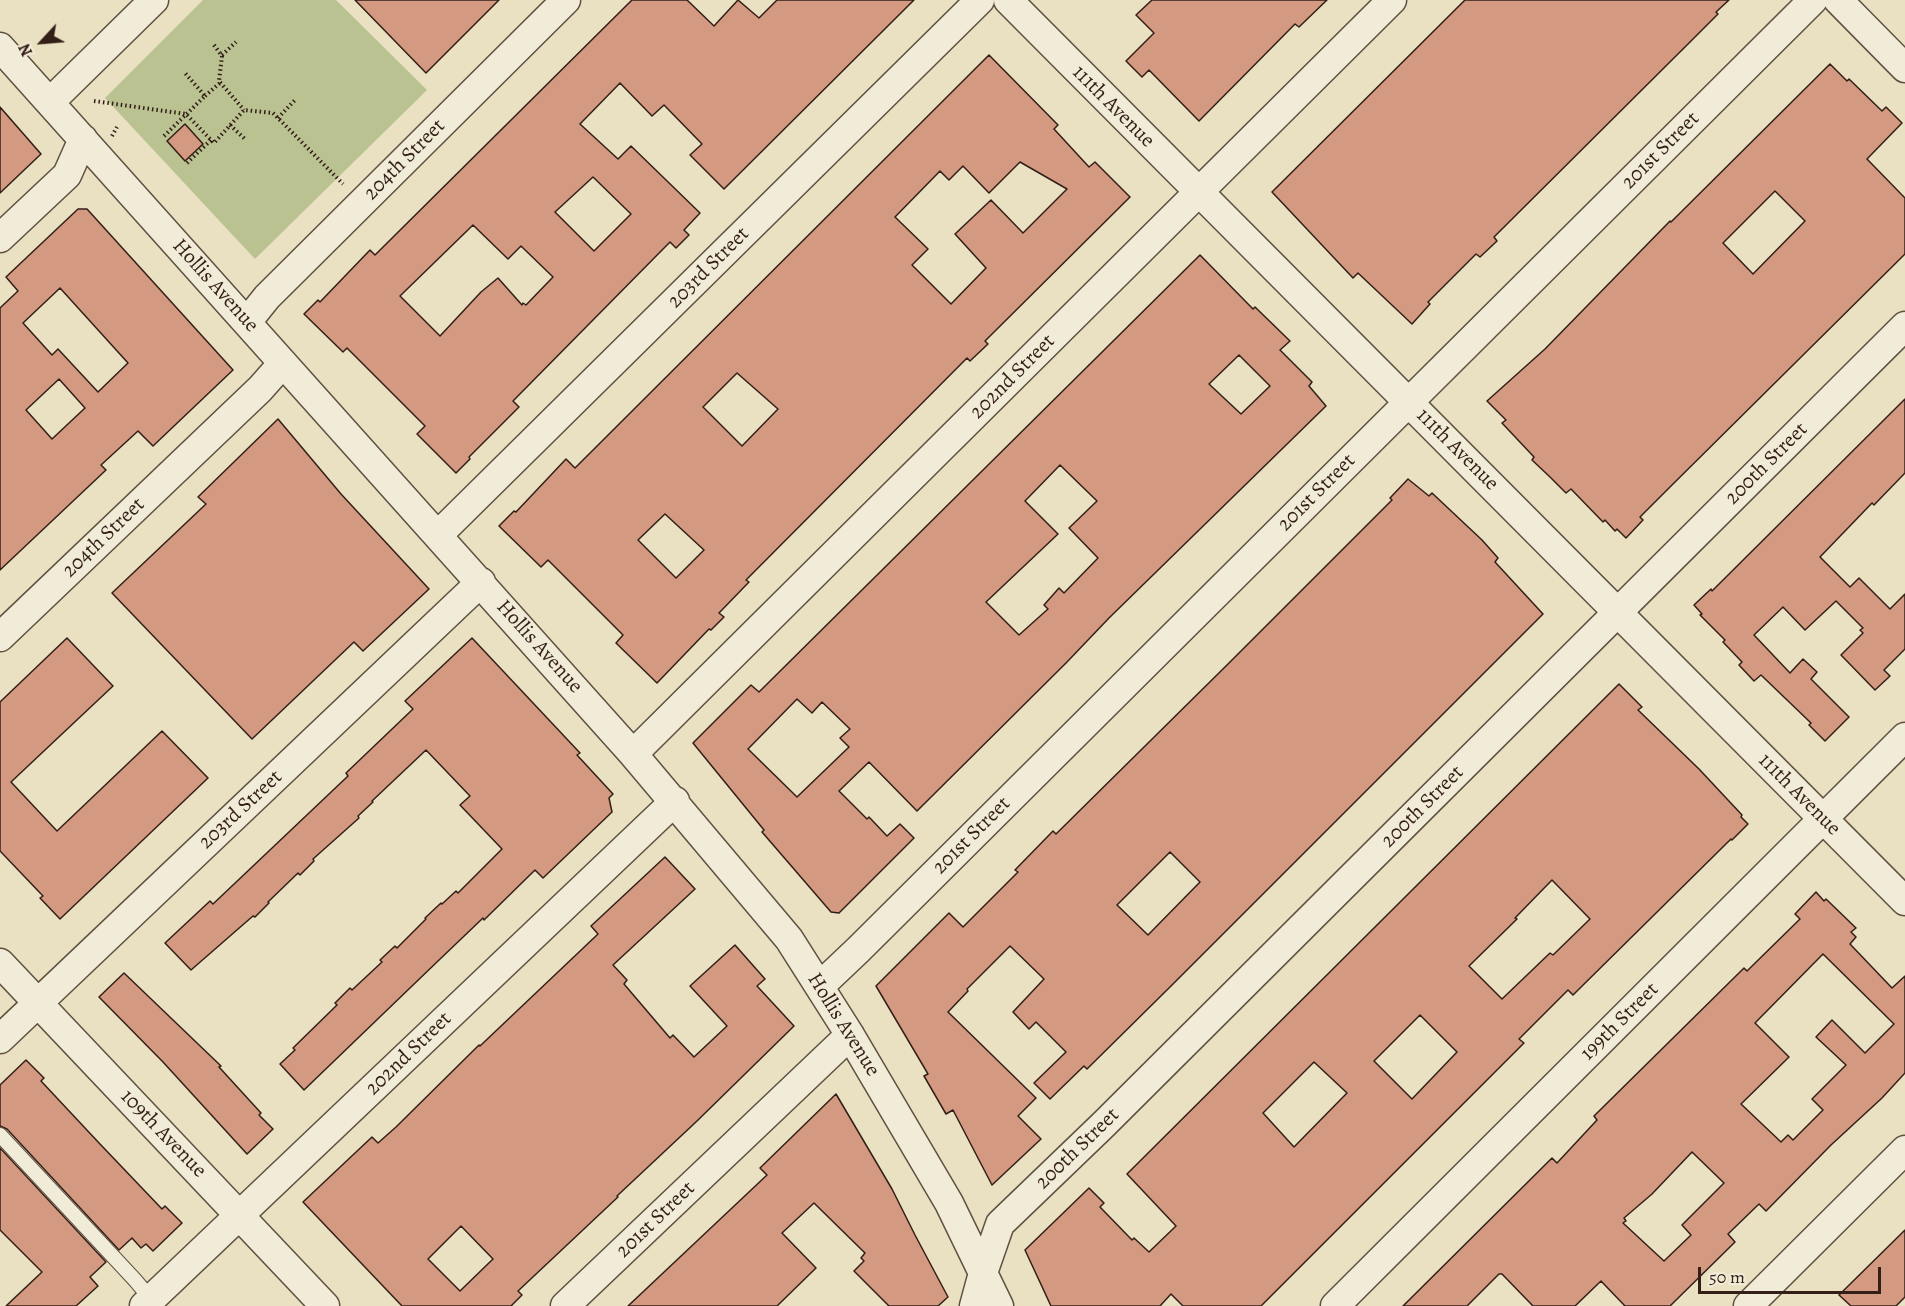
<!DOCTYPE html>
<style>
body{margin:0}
#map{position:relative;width:1905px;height:1306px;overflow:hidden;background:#e9e1c2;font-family:Alegreya,serif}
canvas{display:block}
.north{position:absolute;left:12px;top:12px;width:60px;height:60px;-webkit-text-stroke:4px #f1ecd7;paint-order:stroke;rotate:244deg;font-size:16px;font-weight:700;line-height:24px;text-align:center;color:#331f18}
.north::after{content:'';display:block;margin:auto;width:21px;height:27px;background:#331f18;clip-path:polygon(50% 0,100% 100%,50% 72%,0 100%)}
.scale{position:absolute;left:1698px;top:1267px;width:183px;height:27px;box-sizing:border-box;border:3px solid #331f18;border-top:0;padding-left:8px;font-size:18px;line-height:21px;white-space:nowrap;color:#331f18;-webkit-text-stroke:4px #f1ecd7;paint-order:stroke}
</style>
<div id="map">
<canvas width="1905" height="1306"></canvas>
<div class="north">N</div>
<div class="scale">50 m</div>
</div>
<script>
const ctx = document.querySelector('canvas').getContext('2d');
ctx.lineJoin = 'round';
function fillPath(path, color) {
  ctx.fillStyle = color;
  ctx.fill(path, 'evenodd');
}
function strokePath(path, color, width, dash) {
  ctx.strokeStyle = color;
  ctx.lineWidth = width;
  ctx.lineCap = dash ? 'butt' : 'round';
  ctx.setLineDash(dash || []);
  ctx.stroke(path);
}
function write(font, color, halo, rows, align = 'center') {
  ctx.font = font + ' Alegreya,serif';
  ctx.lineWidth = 4.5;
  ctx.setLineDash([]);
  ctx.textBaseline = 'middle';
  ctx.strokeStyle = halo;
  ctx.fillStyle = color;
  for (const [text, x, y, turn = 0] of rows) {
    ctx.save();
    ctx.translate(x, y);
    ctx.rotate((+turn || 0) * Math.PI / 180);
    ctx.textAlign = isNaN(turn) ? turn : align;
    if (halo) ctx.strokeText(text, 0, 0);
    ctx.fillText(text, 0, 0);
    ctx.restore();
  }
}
const green = new Path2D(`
 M203,0h133l91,90 -172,169 -150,-161z`);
const building = new Path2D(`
 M355,0h144l-73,73z
 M632,0h55l27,26 24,-26 21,18 18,-18h137l-190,189 -34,-34 12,-11 -38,-39 -12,11 -32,-33 -40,41 38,35 13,-13 69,67 -16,17 5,5 -13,13 -6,-6 -157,159 6,6 -50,50 1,2 -14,14 -39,-39 8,-8 -78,-78 -4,4 -39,-38 14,-14 2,2 50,-52 5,5zM593,177l38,37 -37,37 -39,-39zM473,225l35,34 13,-13 32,31 -27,28 -3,-2 -1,2 -24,-27 -17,14 -41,44 -40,-40z
 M1152,0h175l-28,27 -4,-3 -96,97 -50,-51 -7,7 -16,-16 28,-28 -18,-18z
 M1465,0h264l-13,12 2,2 -32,32 -192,191 3,4 -17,16 -4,-3 -48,48 2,2 -18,20 -54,-51 -5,5 -81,-86z
 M989,55l69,70 -4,4 35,38 6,-5 35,35 -145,144 3,3 -18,17 -3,-3 -221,222 3,2 -30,31 5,4 -13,13 -2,-1 -52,54 -41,-40 7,-8 -75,-75 -7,7 -42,-41 15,-15 2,1 50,-53 9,9zM1020,162l47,27 -44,44 -32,-33 -36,34 31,34 -35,36 -39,-39 16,-16 -33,-32 45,-46 9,9 14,-14 26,27zM737,373l41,36 -36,37 -39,-39zM665,514l39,36 -28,28 -38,-38z
 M1830,64l17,17 2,-2 33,32 4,-4 16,16 -35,36 38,39v56l-234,232 -31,31 3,3 -17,18 -9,-9 -2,2 -10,-11 -2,2 -32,-33 -5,4 -16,-16 -18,-17 2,-3 -32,-34 4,-3 -19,-19 58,-52 125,-128 1,1zM1775,191l30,30 -52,53 -30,-31z
 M0,107l41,47 -41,39z
 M185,124l18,20 -18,17 -18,-20z
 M78,209h9l146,161 -80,76 -15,-15 -37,34 5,5 -106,100v-262l18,-17 -12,-14zM60,288l68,75 -30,29 -40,-43 -6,6 -29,-32zM59,379l26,29 -33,31 -26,-29z
 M1200,255l53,54 2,-2 35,34 -10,9 32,32 -3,4 17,20 -217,212 -42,44 -150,149 -48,-49 -30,29 28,28 2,-2 18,19 13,-12 14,14 -75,75 -8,-1 -69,-80 2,-2 -71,-87 58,-58 8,7zM1239,355l31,31 -29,28 -32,-30zM1060,465l37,36 -28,27 29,30 -34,35 -5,-5 -15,17 4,4 -29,26 -33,-33 72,-68 -33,-33zM797,699l15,14 10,-11 28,27 -10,9 9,9 -52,50 -49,-48z
 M1905,399v74l-31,32 -2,-2 -52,54 30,30 9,-9 31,31 15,-15v55l-21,21 6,6 -15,14 -34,-35 22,-22 -3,-3 3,-2 -27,-27 -31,29 -22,-23 -29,28 36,38 13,-14 14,13 -6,7 38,38 -24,24 -16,-16 2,-2 -50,-48 -7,6 -15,-16 3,-3 -19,-20 2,-2 -25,-25 2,-1 -8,-9 17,-16 1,2z
 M278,419l63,75 88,95 -66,62 -9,-9 -102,97 -140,-146 94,-89 -8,-7z
 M1408,479l21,17 3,-3 50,47 16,18 -3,4 48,52 -373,373 -83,82 -3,-3 -34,33 -16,-16 32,-31 -30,-30 -7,7 -16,-17 31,-33 -34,-33 -43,43 1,2 -20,21 88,86 -18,18 23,23 -49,46 -39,-75 -7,4 -22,-38 4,-2 -52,-88 73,-73 14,14 55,-55 -3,-2 38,-39 3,3 171,-169 165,-165 -2,-2zM1170,852l30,30 -52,53 -31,-30z
 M67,638l46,48 -102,96 46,49 105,-100 46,47 -148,141 -20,-21 3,-2 -43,-45v-149z
 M472,638l108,115 -3,2 36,39 -4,4 3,14 -69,66 -8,-8 -51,50 -1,-2 -45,43 -134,129 -24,-26 15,-14 -2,-2 44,-43 -2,-2 15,-15 2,2 30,-28 -2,-2 15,-14 2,2 29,-29 -1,-1 16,-15 1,1 14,-13 2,2 44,-44 -42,-44 10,-9 -44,-46 -54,51 1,1 -15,14 1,2 -46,41 1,2 -14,14 -2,-2 -30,29 1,1 -14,14 -2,-1 -62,54 -26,-27 45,-42 3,3 135,-128 -2,-3 67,-64 -8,-8z
 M1619,684l23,23 -4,3 61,59 43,46 -1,2 7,7 -16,16 -1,-1 -158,156 -5,-5 -49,49 5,4 -263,263h-78l-12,-12 -11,12h-109l-26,-56 64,-62 15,15 -4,4 32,33 2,-2 15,14 27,-26 -49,-52zM1552,880l38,39 -37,36 -3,-2 -48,46 -33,-33 48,-47 -2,-1zM1420,1015l37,37 -45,47 -38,-38zM1314,1062l33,31 -53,54 -31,-34z
 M665,857l30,32 -82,76 14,15 -3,4 46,54 3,-3 21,22 33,-31 -37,-40 45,-41 30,34 -8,7 37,40 -97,95 -80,75 1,1 -100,94 4,4 -11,11h-109l-99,-104 69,-65 6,6 18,-16 83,-82 1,1 118,-112 -7,-8zM461,1226l32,33 -33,32 -32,-32z
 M1816,892l8,9 2,-2 30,29 -5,4 5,5 -6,7 42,44 13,-12v97l-23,25 -51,47 -65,66 -7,-7 -31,30 7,8 -65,64h-45l-24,-25 -26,25h-42l-31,-32h-3l-32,32h-64l149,-148 5,5 40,-43 -3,-4 150,-148 3,3 53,-52 -5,-5zM1823,954l71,70 -29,29 -33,-33 -16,17 30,28 -34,34 11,11 -30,30 -5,-5 -7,7 -40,-38 48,-47 -34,-34zM1692,1152l32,31 -42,42 9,10 -27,26 -41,-38 3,-2 -2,-3 28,-24z
 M124,973l97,93 -2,1 42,46 -2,2 14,14 -26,25 -84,-92 -64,-65z
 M26,1060l18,18 -3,3 59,63 62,65 3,-3 17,17 -29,28 -7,-7 -5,4 -9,-10 -13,12 -112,-121 -7,-3v-41z
 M836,1094l56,95 23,46 33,62 -10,9h-49l-35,-35 10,-10 -3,-3 4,-5 -51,-50 -32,30 34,35 -39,38h-149l139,-131 -7,-7z
 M0,1148l106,114 -16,15 8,9 -22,20h-70l36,-34 -42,-42z
 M1905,1230v67l-9,9h-45l-12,-11z`);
const path = new Path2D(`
 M214,45l8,11 -3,25 25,29
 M222,55l14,-13
 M205,96l16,-14
 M94,101l92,13 28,29 30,-33 29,3 70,71
 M278,118l17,-18
 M230,125l16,15
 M112,136l5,-9
 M164,136l41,-40 -20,-23
 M187,163l24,-23`);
const lane = new Path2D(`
 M0,1135l135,145 16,19`);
const street = new Path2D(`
 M1008,0l897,901
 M1838,0l67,68
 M0,47l633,707 156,185 61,96 99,168 50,103
 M50,102l104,-102
 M0,238l67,-63 16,-36
 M247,322l20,-25 299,-297
 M438,535l542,-535
 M0,637l260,-248 23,-26
 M633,754l759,-754
 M0,963l325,343
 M820,986l38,-36 955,-950
 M0,1039l481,-457
 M144,1306l531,-505
 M565,1306l285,-271
 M974,1306l9,-33 17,-49 103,-99 802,-799
 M1335,1306l570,-569
 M1748,1306l157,-156`);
const streetNames = [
 ["111th Avenue",1113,107,45],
 ["201st Street",1661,151,-45],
 ["204th Street",405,160,-45],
 ["203rd Street",709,268,-45],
 ["Hollis Avenue",215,286,48],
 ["202nd Street",1013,377,-45],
 ["111th Avenue",1457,450,45],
 ["200th Street",1767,464,-45],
 ["201st Street",1317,493,-45],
 ["204th Street",104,538,-44],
 ["Hollis Avenue",539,647,48],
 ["111th Avenue",1799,795,45],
 ["200th Street",1423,807,-45],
 ["203rd Street",241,810,-43],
 ["201st Street",972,836,-45],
 ["199th Street",1620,1022,-45],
 ["Hollis Avenue",843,1025,58],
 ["202nd Street",409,1054,-44],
 ["109th Avenue",163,1134,46],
 ["200th Street",1078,1149,-44],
 ["201st Street",656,1220,-44]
];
fillPath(green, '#bac291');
fillPath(building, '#d49981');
strokePath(building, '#331f18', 1.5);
strokePath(lane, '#605042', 16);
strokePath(street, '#605042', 31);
strokePath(path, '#331f18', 4, [1.5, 3]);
strokePath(lane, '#f1ecd7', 14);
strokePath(street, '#f1ecd7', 28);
write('21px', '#331f18', '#f1ecd7', streetNames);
</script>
